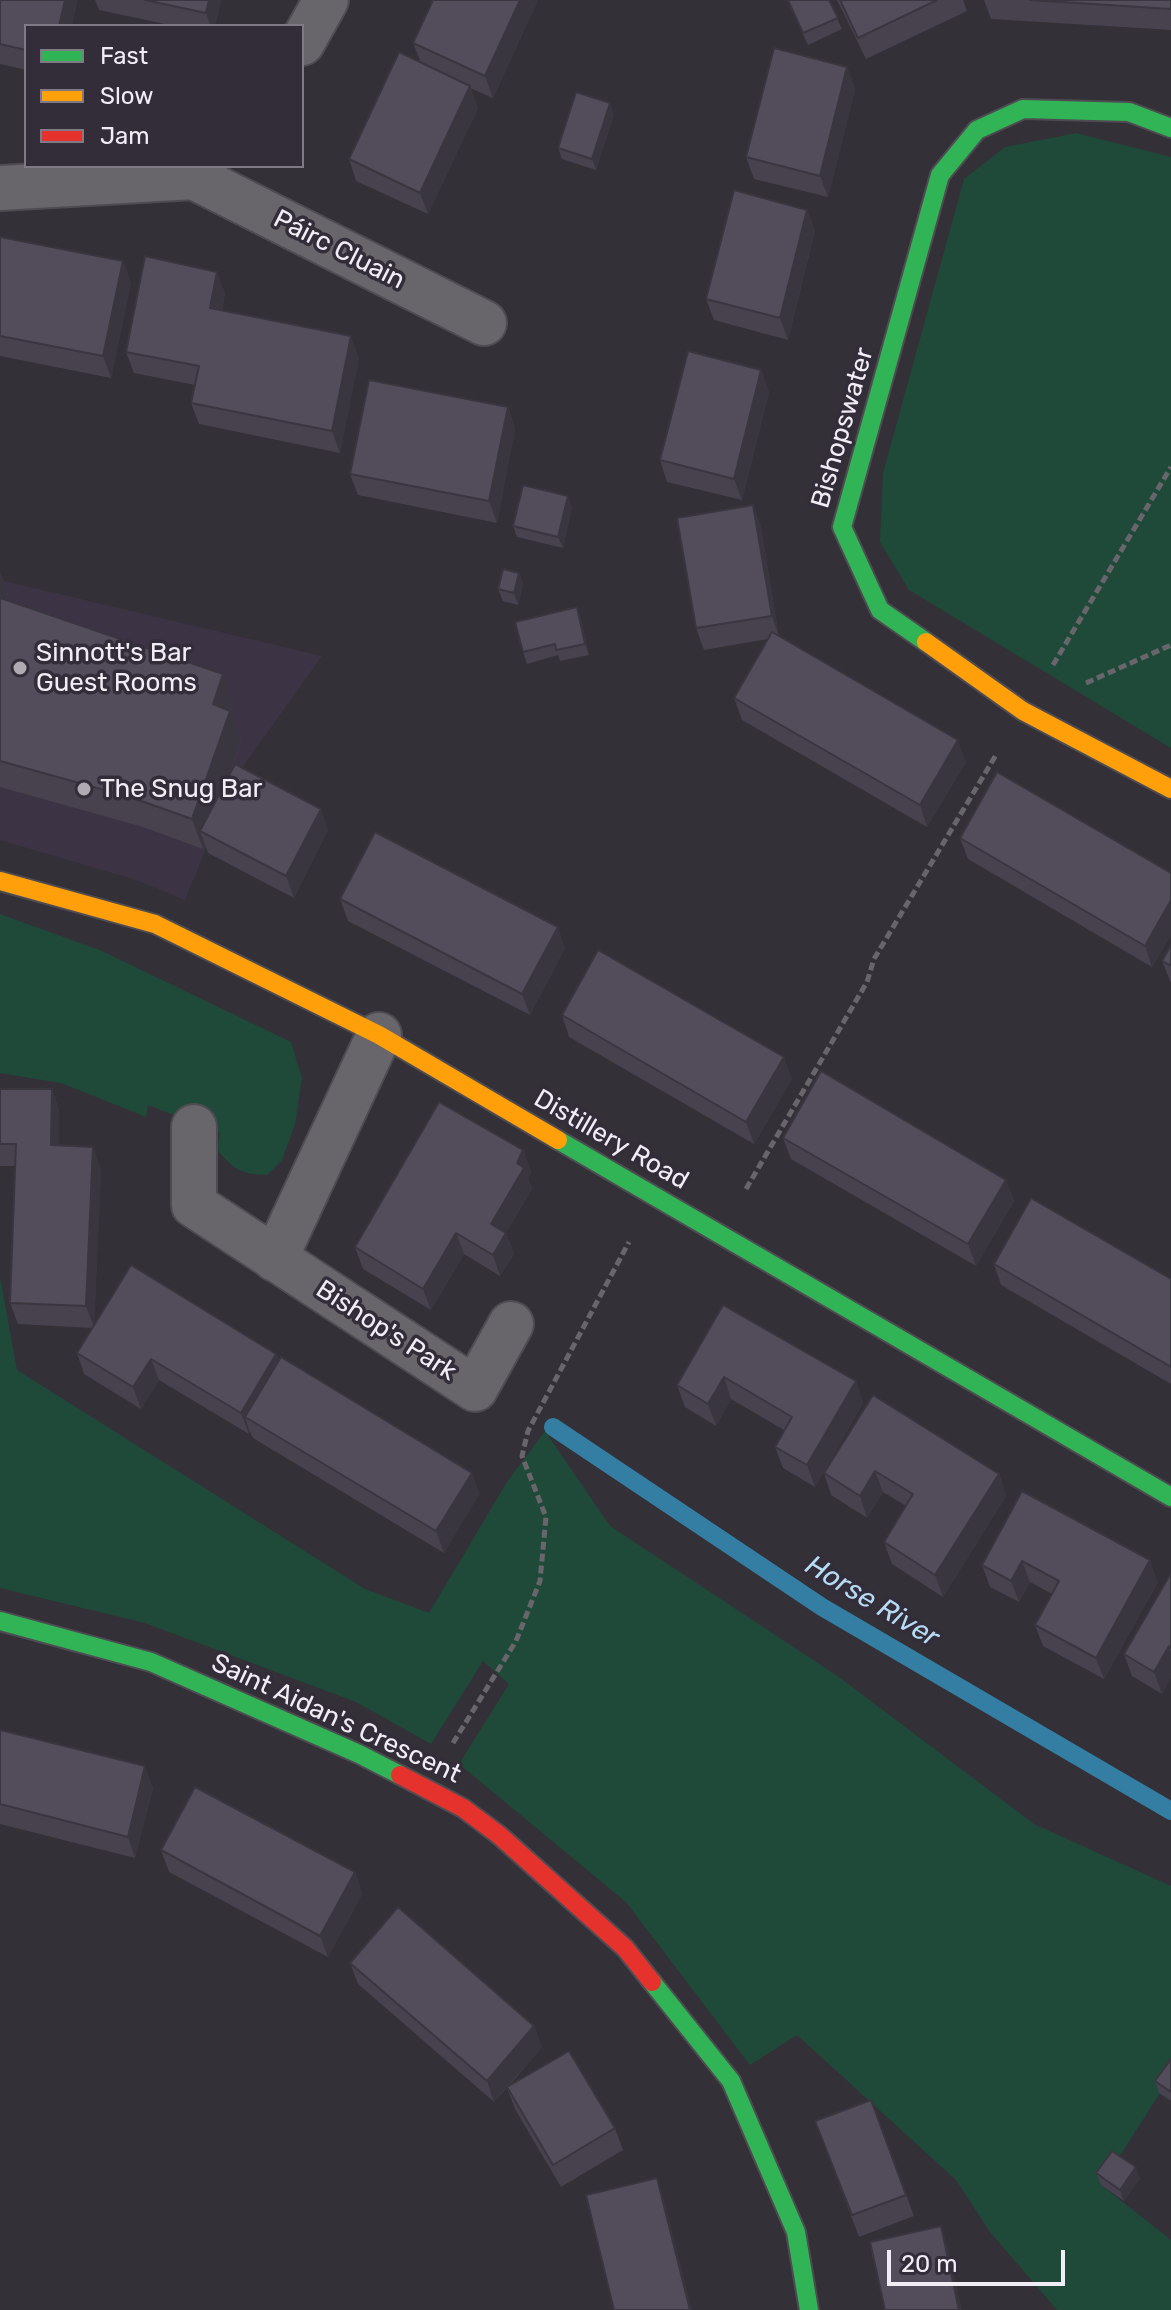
<!DOCTYPE html>
<meta charset="utf-8">
<style>
body{margin:0}
#map{position:relative;width:1171px;height:2310px;overflow:hidden;background:#333037;font-family:Rubik,sans-serif}
canvas{display:block}
.legend{position:absolute;left:24px;top:24px;width:280px;height:144px;box-sizing:border-box;background:#332d3a;border:2px solid #7f7a85;margin:0;padding:10px 14px;list-style:none;font-size:24px;color:#f0edf5}
.legend li{display:flex;align-items:center;gap:16px;height:40px}
.legend b{width:40px;border:2px solid #7f7a85}
.scale{position:absolute;left:887px;top:2250px;width:178px;height:36px;box-sizing:border-box;border:4px solid #f0edf5;border-top:0;padding-left:10px;font-size:24px;line-height:28px;white-space:nowrap;color:#f0edf5;-webkit-text-stroke:6px #332d3a;paint-order:stroke}
</style>
<div id="map">
<canvas width="1171" height="2310"></canvas>
<ul class="legend">
<li><b style="height:10px;background:#30b455"></b>Fast</li>
<li><b style="height:10px;background:#ff9f0a"></b>Slow</li>
<li><b style="height:10px;background:#e5322d"></b>Jam</li>
</ul>
<div class="scale">20 m</div>
</div>
<script>
const ctx = document.querySelector('canvas').getContext('2d');
ctx.lineJoin = 'round';
function fillPath(path, color) {
  ctx.fillStyle = color;
  ctx.fill(path, 'evenodd');
}
function strokePath(path, color, width, dash) {
  ctx.strokeStyle = color;
  ctx.lineWidth = width;
  ctx.lineCap = dash ? 'butt' : 'round';
  ctx.setLineDash(dash || []);
  ctx.stroke(path);
}
function write(font, color, halo, rows, align = 'center') {
  ctx.font = font + ' Rubik,sans-serif';
  ctx.lineWidth = 7;
  ctx.setLineDash([]);
  ctx.textBaseline = 'middle';
  ctx.strokeStyle = halo;
  ctx.fillStyle = color;
  for (const [text, x, y, turn = 0] of rows) {
    ctx.save();
    ctx.translate(x, y);
    ctx.rotate((+turn || 0) * Math.PI / 180);
    ctx.textAlign = isNaN(turn) ? turn : align;
    if (halo) ctx.strokeText(text, 0, 0);
    ctx.fillText(text, 0, 0);
    ctx.restore();
  }
}
const built = new Path2D(`
 M0,580l322,76 -88,123 -49,121 -52,-21 -133,-39z`);
const green = new Path2D(`
 M1076,133l95,24v591l-262,-158 -29,-48 3,-69 81,-294 41,-32z
 M0,914l102,37 189,91 11,36 -7,46 -13,36 -15,15c-26,-1 -34,-5 -50,-26l3,-16 -72,-28 -2,12 -85,-34 -61,-10z
 M0,1277l17,93 348,219 64,24 78,-131 38,-51 65,95 229,151 195,147 137,62v190l-70,109 70,55v70h-114l-67,-78 -34,-52 -159,-145 -47,30 -124,-163 -167,-138 50,-80 -26,-23 -52,83 -75,-42 -211,-79 -145,-35z`);
const stream = new Path2D(`
 M553,1427l269,180 349,204`);
const path = new Path2D(`
 M1053,665l118,-198
 M1086,683l85,-38
 M746,1189l121,-207 7,-23 122,-204
 M453,1743l63,-102 24,-60 6,-64 -24,-61 6,-25 101,-189`);
const street = new Path2D(`
 M302,43l24,-43
 M194,177l290,146
 M0,188l194,-11 11,-11
 M194,1127v78l281,184 36,-65
 M275,1259l104,-224`);
const fast = new Path2D(`
 M926,642l-46,-32 -38,-83 98,-352 37,-45 46,-21 106,3 42,16
 M558,1140l613,357
 M0,1621l151,41 208,92 41,21
 M652,1982l79,99 65,151 13,78`);
const slow = new Path2D(`
 M926,642l97,69 148,78
 M0,881l155,43 224,111 179,105`);
const jam = new Path2D(`
 M400,1775l63,33 36,27 126,113 27,34`);
const wall = new Path2D(`
 M0,0h77l-5,26h-46v44l-26,-6z
 M95,0h126l-6,26h-41l-75,-16z
 M433,0h105l-45,98 -23,-10 8,20 -50,106 -72,-33 -7,-22 72,-96 -8,-20z
 M787,0h42l13,29 -34,16z
 M837,0h126l4,11 -101,48z
 M984,0h187v30l-180,-11z
 M847,67l8,22 -27,108 -74,-18 -8,-22z
 M614,114l-18,56 -34,-11 -4,-11z
 M807,210l8,21 -27,109 -74,-20 -8,-21z
 M0,237l123,24 8,22 -20,95 -111,-22z
 M225,293l-3,17 137,48 -19,95 -141,-29 -8,-21 4,-18 -61,-12 -8,-21z
 M761,370l8,22 -27,108 -75,-18 -7,-22z
 M508,407l7,22 -18,94 -139,-28 -8,-21z
 M753,505l8,22 18,110 187,125 -39,65 -185,-107 -8,-22 34,-59 -64,11 -8,-22z
 M572,507l-9,41 -46,-11 -4,-11z
 M0,572l8,21 -2,7 227,104 -2,8 10,28 -12,36 99,54 -34,68 -86,-45 -3,-9 -2,5 -60,-22 -143,-40z
 M519,573l4,11 -5,21 -15,-4 -5,-12z
 M581,619l8,36 -29,6 -2,-6 -31,9 -4,-12z
 M960,838l211,35v62l-19,32 -184,-108z
 M340,899l225,49 -35,67 -182,-94z
 M1171,945v38l-9,-22z
 M562,1015l230,64 -38,65 -185,-107z
 M0,1089h52l7,22v34l42,24 -7,156 182,29 3,6 193,113 7,21 -35,59 -191,-115 -3,-6 -1,2 -90,-54 -18,29 -57,-35 -7,-21 15,-25 -74,-4 -8,-21 5,-137h-15z
 M783,1138l223,42 8,21 -38,65 -185,-107z
 M523,1150l8,22 -3,6 4,11 -26,44 8,21 -14,22 -36,-22 -33,56 -68,-41 -8,-22z
 M994,1264l177,15v105l-170,-99z
 M723,1305l133,76 7,22 -48,84 -32,-19 -8,-21 9,-17 -53,-31 -15,27 -31,-19 -8,-22z
 M873,1395l126,79 7,22 -63,101 -51,-33 -8,-22 22,-36 -23,-14 -16,26 -36,-23 -7,-22z
 M1022,1491l136,91 -54,97 -61,-33 -8,-21 17,-31 -22,-12 -11,20 -29,-15 -8,-22z
 M1171,1573v104l-9,17 -30,-18 -8,-22z
 M0,1730l153,58 -18,70 -135,-34z
 M161,1850l194,22 7,22 -34,63 -159,-85z
 M350,1963l184,63 8,21 -34,40 107,41 8,22 -62,37 -46,-78 -8,-21 -13,14 -136,-118z
 M1171,2059v42l-12,-8 -4,-12z
 M871,2100l43,116 -55,21 -44,-116z
 M1096,2173l44,5 -16,23 -23,-16z`);
const shadedWall = new Path2D(`
 M65,0h12l-5,26h-13z
 M209,0h12l-6,26h-4l-5,-13z
 M520,0h18l-45,98 -8,-22z
 M847,67l8,22 -27,108 -8,-21z
 M470,86l8,22 -50,106 -8,-21z
 M610,103l4,11 -18,56 -4,-11z
 M807,210l8,21 -27,109 -8,-22z
 M123,261l8,22 -20,95 -8,-22z
 M217,272l8,21 -7,37 -8,-22z
 M351,336l8,22 -19,95 -8,-22z
 M761,370l8,22 -27,108 -8,-21z
 M508,407l7,22 -18,94 -8,-22z
 M568,496l4,11 -9,41 -5,-11z
 M753,505l8,22 18,110 -7,-21z
 M0,572l8,21 -8,27z
 M519,573l4,11 -5,21 -4,-12z
 M577,607l4,12 8,36 -4,-11z
 M223,674l10,30 -2,8 10,28 -33,95 -8,-4 5,13 -2,5 -11,-30 21,-115z
 M958,740l8,22 -39,65 -7,-22z
 M321,809l7,21 -34,68 -8,-22z
 M1171,900v35l-19,32 -7,-21z
 M558,927l7,21 -35,67 -8,-21z
 M784,1057l8,22 -38,65 -8,-22z
 M52,1089l7,22v55l-8,-21z
 M93,1147l8,22 -7,159 -8,-22z
 M523,1150l8,22 -3,6 4,11 -26,44 8,21 -14,22 -7,-21 -2,-31 26,-61z
 M1006,1180l8,21 -38,65 -8,-22z
 M456,1233l8,21 -33,56 -8,-21z
 M276,1354l8,21 -39,42 5,15 -1,2 -8,-21z
 M151,1359l8,21 -18,29 -8,-22z
 M724,1377l7,22 -15,27 -8,-22z
 M856,1381l7,22 -48,84 -8,-22z
 M875,1471l8,21 -16,26 -7,-22z
 M472,1473l7,21 -35,59 -8,-22z
 M999,1474l7,22 -63,101 -8,-22z
 M1150,1560l8,22 -54,97 -8,-21z
 M1022,1561l8,21 -11,20 -8,-21z
 M1169,1646l2,7v24l-9,17 -8,-22z
 M145,1766l8,22 -18,70 -7,-21z
 M355,1872l7,22 -34,63 -8,-21z
 M534,2026l8,21 -48,55 -7,-21z
 M1136,2167l4,11 -16,23 -4,-11z
 M657,2178l7,21 28,111h-2z
 M941,2226l7,22 14,62h-3z`);
const building = new Path2D(`
 M0,0h65l-6,26h-33v24l-26,-6z
 M145,0h64l-3,13z
 M433,0h87l-35,76 -72,-33z
 M788,0h41l9,18 -35,15z
 M840,0h97l-79,38z
 M1030,0h141v9z
 M774,48l73,19 -27,109 -74,-19z
 M399,52l71,34 -50,107 -71,-34z
 M576,92l34,11 -18,56 -34,-11z
 M734,190l73,20 -27,108 -74,-19z
 M0,237l123,24 -20,95 -103,-20z
 M145,256l72,16 -7,36 141,28 -19,95 -141,-28 8,-37 -73,-14z
 M688,351l73,19 -27,109 -74,-19z
 M369,380l139,27 -19,94 -139,-27z
 M523,485l45,11 -10,41 -45,-11z
 M753,505l19,111 -76,12 -19,-110z
 M503,569l16,4 -5,20 -16,-4z
 M0,598l223,76 -10,30 17,7 -38,108 -59,-21 -133,-37z
 M577,607l8,37 -29,6 -1,-6 -32,8 -8,-30z
 M772,632l186,108 -38,65 -186,-107z
 M235,764l86,45 -35,67 -86,-45z
 M997,772l174,101v27l-26,46 -185,-108z
 M375,832l183,95 -36,67 -182,-95z
 M1171,945v21l-9,-5z
 M598,950l186,107 -38,65 -184,-107z
 M821,1071l185,109 -38,64 -185,-106z
 M0,1089h52l-1,56 42,2 -7,159 -76,-3 6,-159h-16z
 M439,1102l84,48 -6,13 7,5 -33,56 15,9 -13,22 -37,-22 -33,56 -68,-42z
 M1031,1198l140,81v88l-177,-103z
 M131,1265l145,89 -35,59 -90,-54 -18,28 -56,-34z
 M723,1305l133,76 -49,84 -32,-18 17,-30 -68,-40 -16,27 -31,-19z
 M281,1357l191,116 -36,58 -191,-114z
 M873,1395l126,79 -64,101 -51,-33 29,-48 -38,-23 -15,25 -36,-23z
 M1022,1491l128,69 -54,98 -61,-33 24,-44 -37,-20 -11,20 -29,-16z
 M1171,1573v75l-2,-2 -15,26 -30,-18z
 M0,1730l145,36 -17,71 -128,-33z
 M195,1787l160,85 -35,64 -159,-86z
 M398,1907l136,119 -47,55 -137,-118z
 M569,2051l46,77 -62,37 -46,-78z
 M1171,2059v33l-16,-11z
 M871,2100l35,95 -54,20 -37,-94z
 M1112,2151l24,16 -16,23 -24,-17z
 M657,2178l33,132h-76l-28,-115z
 M941,2226l18,84h-74l-15,-68z`);
const markers = [
 [20,668,8,"#aeabb2"],
 [84,789,8,"#aeabb2"]
];
const streetNames = [
 ["Páirc Cluain",339,250,27],
 ["Bishopswater",843,428,-74],
 ["Distillery Road",611,1140,30],
 ["Bishop's Park",386,1331,33],
 ["Saint Aidan's Crescent",336,1719,25]
];
const poiNames = [
 ["Sinnott's Bar",36,653],
 ["Guest Rooms",36,683],
 ["The Snug Bar",100,789]
];
const waterNames = [
 ["Horse River",872,1602,31]
];
fillPath(built, '#3c3445');
fillPath(green, '#1f4a3a');
strokePath(stream, '#347da3', 18);
strokePath(street, '#4e4c52', 48);
strokePath(fast, '#4e4c52', 22);
strokePath(slow, '#4e4c52', 22);
strokePath(jam, '#4e4c52', 22);
strokePath(path, '#68666b', 5, [8, 4]);
strokePath(street, '#68666b', 44);
strokePath(fast, '#30b455', 18);
strokePath(slow, '#ff9f0a', 18);
strokePath(jam, '#e5322d', 18);
fillPath(wall, '#47424e');
fillPath(shadedWall, '#3a3640');
fillPath(building, '#534d5b');
strokePath(building, '#3a3640', 2);
for (const [x, y, r, color] of markers) {
  const dot = new Path2D();
  dot.arc(x, y, r, 0, 2 * Math.PI);
  ctx.fillStyle = color;
  ctx.fill(dot);
  strokePath(dot, '#332d3a', 3);
}
write('26px', '#f0edf5', '#332d3a', streetNames);
write('26px', '#f0edf5', '#332d3a', poiNames, 'left');
write('italic 28px', '#b5dcf3', '#332d3a', waterNames);
</script>
